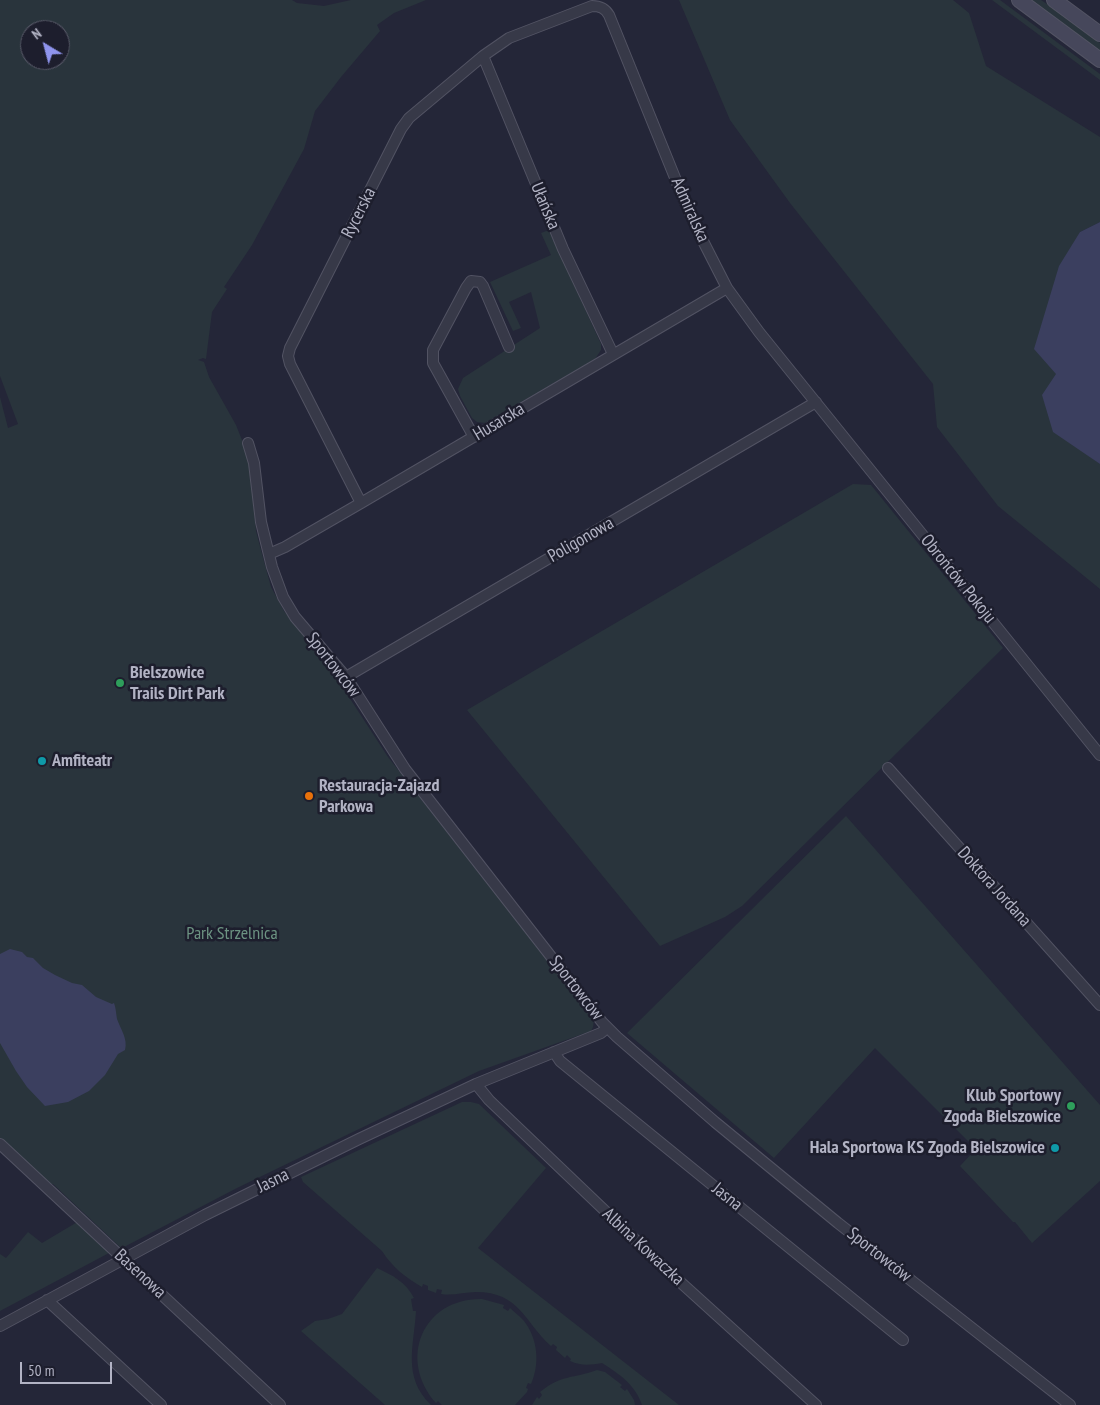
<!DOCTYPE html>
<meta charset="utf-8">
<style>
body{margin:0}
#map{position:relative;width:1100px;height:1405px;overflow:hidden;background:#242638;font-family:"PT Sans Narrow",sans-serif}
canvas{display:block}
.north{position:absolute;left:20px;top:20px;width:50px;height:50px;box-sizing:border-box;background:#1d1e2d;border:1px solid #595a69;border-radius:50%;rotate:323deg;font-size:14px;font-weight:700;line-height:20px;text-align:center;color:#b2b3c4}
.north::after{content:'';display:block;margin:auto;width:18px;height:22px;background:#8f94ed;clip-path:polygon(50% 0,100% 100%,50% 72%,0 100%)}
.scale{position:absolute;left:20px;top:1362px;width:92px;height:22px;box-sizing:border-box;border:2px solid #b2b3c4;border-top:0;padding-left:6px;font-size:15px;line-height:18px;white-space:nowrap;color:#b2b3c4;-webkit-text-stroke:4px #1d1e2d;paint-order:stroke}
</style>
<div id="map">
<canvas width="1100" height="1405"></canvas>
<div class="north">N</div>
<div class="scale">50 m</div>
</div>
<script>
const ctx = document.querySelector('canvas').getContext('2d');
ctx.lineJoin = 'round';
function fillPath(path, color) {
  ctx.fillStyle = color;
  ctx.fill(path, 'evenodd');
}
function strokePath(path, color, width, dash) {
  ctx.strokeStyle = color;
  ctx.lineWidth = width;
  ctx.lineCap = dash ? 'butt' : 'round';
  ctx.setLineDash(dash || []);
  ctx.stroke(path);
}
function write(font, color, halo, rows, align = 'center') {
  ctx.font = font + ' "PT Sans Narrow",sans-serif';
  ctx.lineWidth = 5;
  ctx.setLineDash([]);
  ctx.textBaseline = 'middle';
  ctx.strokeStyle = halo;
  ctx.fillStyle = color;
  for (const [text, x, y, turn = 0] of rows) {
    ctx.save();
    ctx.translate(x, y);
    ctx.rotate((+turn || 0) * Math.PI / 180);
    ctx.textAlign = isNaN(turn) ? turn : align;
    if (halo) ctx.strokeText(text, 0, 0);
    ctx.fillText(text, 0, 0);
    ctx.restore();
  }
}
const green = new Path2D(`
 M0,0h292l5,3 27,3 27,-6h75l-32,13 -17,12 3,6 -39,46 -26,34 -11,38 -52,96 -28,42 3,2 -15,23 -6,47 -3,-1 -5,2 6,2 5,15 27,48 10,25 4,14 6,67 6,23 9,33 13,24 48,60 56,86 202,257c4,6 5,11 1,17l-112,40 -242,117 -113,59h-4l-67,-63 -4,1 -49,-45v-743l8,31 10,-4 -18,-48zM30,30h30v30h-30z
 M679,0h274l16,13 17,53 114,71v85l-20,10 -24,142 27,77 17,13v125l-102,-83 -61,-79 -4,-43 -143,-181 -60,-83z
 M992,0h8l100,74v6z
 M1030,0h11l6,4 53,39v9z
 M549,230l52,114v6l-6,9 -110,64 -8,-1 -5,-4 -12,-22 -2,-7 5,-11 77,-50 -9,-36 -22,10 12,26 -8,3 -23,-49 61,-27 -10,-22z
 M853,484l18,1 132,163 -261,258 -17,11 -65,29 -193,-236z
 M846,816l254,289v76l-68,62 -17,-21h-2l-53,-56 16,-17 -101,-101 -101,110 -147,-125z
 M462,1102h9l8,2 67,64 -68,80 201,157h-37c-7,-21 -23,-31 -40,-42 -12,2 -21,3 -32,-2l1,-2 -4,-4 -2,3 -9,-8 1,-3 -4,-3 -2,2c-27,-24 -31,-54 -75,-54 -12,0 -23,4 -35,2l1,-4 -5,-1 -1,4 -8,-3v-4l-5,-2 -1,3c-16,-9 -30,-20 -40,-36l-79,-69 -2,-5z
 M79,1221l30,32 -109,58v-57l6,4 22,-26 14,11z
 M377,1268c15,7 29,14 37,30l-3,1 2,12h3c-2,35 -14,66 15,94h-46l-84,-74 14,-10 13,-2 14,-5z
 M482,1299l22,6 -1,3 5,3 2,-3c4,4 10,8 14,13 14,18 16,43 7,63l-3,-1 -2,5 2,1 -1,3 -12,13h-73l-4,-4 -2,2c-39,-44 -13,-105 46,-104z
 M597,1370l8,2 17,13 -2,2 5,4 2,-2 7,11 1,5h-103l5,-8 2,2 3,-4 -2,-3c22,-18 33,-13 57,-22z`);
const water = new Path2D(`
 M1100,222v242l-47,-32 -11,-37 14,-21 -22,-25 25,-83 21,-34z
 M10,949l12,3 5,5 6,1 10,10 12,7 17,8 10,2 14,12 16,7 2,-1c2,5 2,11 3,16 4,11 11,20 8,31l-7,4 -13,21 -16,16 -21,11 -23,4 -18,-19 -11,-16 -16,-28v-89z`);
const minor = new Path2D(`
 M483,56l80,193 50,105
 M474,437l-41,-74v-13l33,-62 5,-7 9,1 3,4 26,61
 M248,443l6,20 7,59 11,45 11,30 12,20 51,60 59,92 197,253 15,15 98,85 123,101 232,182
 M361,503l-71,-139 -2,-8 2,-8 111,-219 8,-11 74,-62 26,-18 83,-32c8,0 13,2 17,9l73,180 21,46 24,47 32,44 341,423
 M269,554l16,-7 76,-44 366,-215
 M346,677l470,-275
 M888,768l212,237
 M554,1052l6,9 343,279
 M476,1084l13,16 178,170 149,135
 M0,1144l280,261
 M47,1300l114,105
 M0,1326l205,-111 154,-76 117,-55 125,-51 6,-5`);
const secondary = new Path2D(`
 M1019,0l81,60
 M1054,0l46,34`);
const markers = [
 [120,683,5,"#2e9e5b"],
 [42,761,5,"#0f9aa8"],
 [309,796,5,"#e8710a"],
 [1071,1106,5,"#2e9e5b"],
 [1055,1148,5,"#0f9aa8"]
];
const streetNames = [
 ["Ułańska",545,206,67],
 ["Admiralska",690,210,66],
 ["Rycerska",359,213,-63],
 ["Husarska",499,422,-31],
 ["Poligonowa",581,540,-30],
 ["Obrońców Pokoju",958,579,51],
 ["Sportowców",333,665,52],
 ["Doktora Jordana",994,887,48],
 ["Sportowców",576,988,52],
 ["Jasna",273,1181,-26],
 ["Jasna",727,1197,39],
 ["Albina Kowaczka",643,1247,43],
 ["Sportowców",879,1255,38],
 ["Basenowa",140,1274,43]
];
const poiNames = [
 ["Bielszowice",130,673],
 ["Trails Dirt Park",130,694],
 ["Amfiteatr",52,761],
 ["Restauracja-Zajazd",319,786],
 ["Parkowa",319,807],
 ["Klub Sportowy",1061,1096,"right"],
 ["Zgoda Bielszowice",1061,1117,"right"],
 ["Hala Sportowa KS Zgoda Bielszowice",1045,1148,"right"]
];
const parkNames = [
 ["Park Strzelnica",232,934]
];
fillPath(green, '#29343c');
fillPath(water, '#3b3f5f');
strokePath(minor, '#525363', 12);
strokePath(secondary, '#525363', 16);
strokePath(minor, '#373948', 10);
strokePath(secondary, '#46475b', 14);
for (const [x, y, r, color] of markers) {
  const dot = new Path2D();
  dot.arc(x, y, r, 0, 2 * Math.PI);
  ctx.fillStyle = color;
  ctx.fill(dot);
  strokePath(dot, '#1d1e2d', 2);
}
write('18px', '#b2b3c4', '#1d1e2d', streetNames);
write('bold 18px', '#b2b3c4', '#1d1e2d', poiNames, 'left');
write('18px', '#6c9382', '#1d1e2d', parkNames);
</script>
